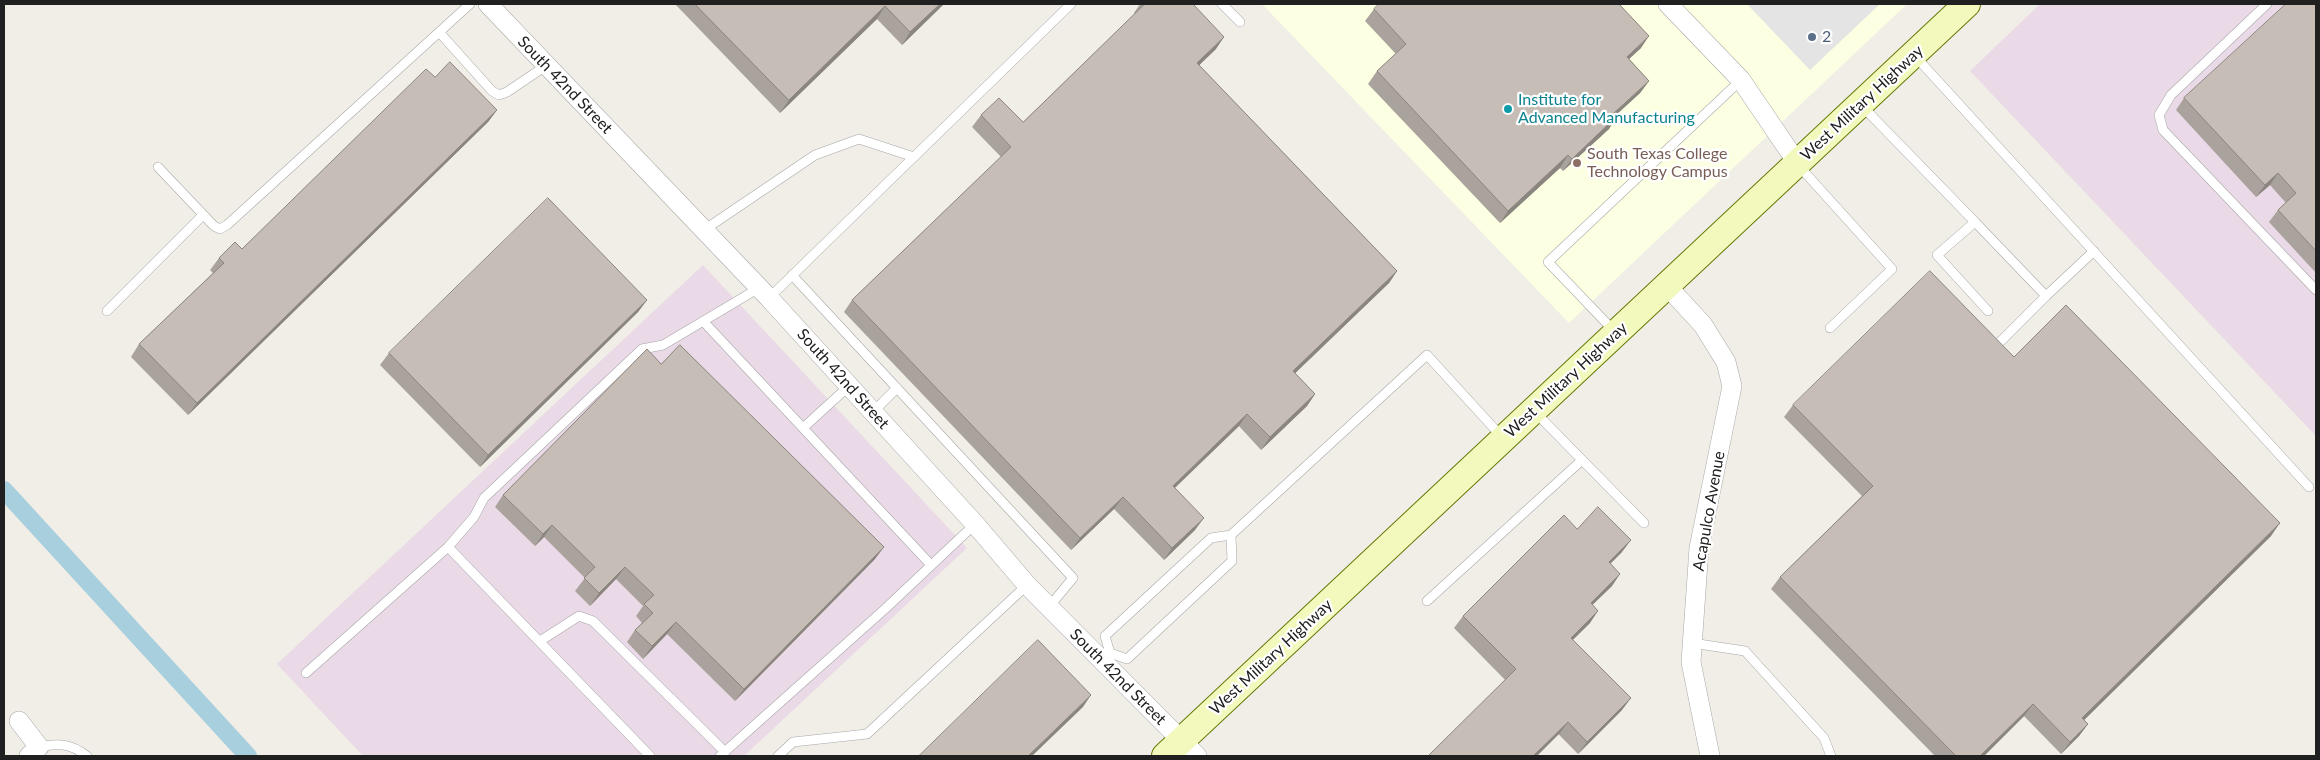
<!DOCTYPE html>
<style>
body{margin:0}
#map{position:relative;width:2320px;height:760px;overflow:hidden;background:#f1eee7;font-family:Lato,sans-serif}
canvas{display:block}
.frame{position:absolute;inset:0;border:5px solid #202020;pointer-events:none}
</style>
<div id="map">
<canvas width="2320" height="760"></canvas>
<div class="frame"></div>
</div>
<script>
const ctx = document.querySelector('canvas').getContext('2d');
ctx.lineJoin = 'round';
function fillPath(path, color) {
  ctx.fillStyle = color;
  ctx.fill(path, 'evenodd');
}
function strokePath(path, color, width, dash) {
  ctx.strokeStyle = color;
  ctx.lineWidth = width;
  ctx.lineCap = dash ? 'butt' : 'round';
  ctx.setLineDash(dash || []);
  ctx.stroke(path);
}
function write(font, color, halo, rows, align = 'center') {
  ctx.font = font + ' Lato,sans-serif';
  ctx.lineWidth = 4.5;
  ctx.setLineDash([]);
  ctx.textBaseline = 'middle';
  ctx.strokeStyle = halo;
  ctx.fillStyle = color;
  for (const [text, x, y, turn = 0] of rows) {
    ctx.save();
    ctx.translate(x, y);
    ctx.rotate((+turn || 0) * Math.PI / 180);
    ctx.textAlign = isNaN(turn) ? turn : align;
    if (halo) ctx.strokeText(text, 0, 0);
    ctx.fillText(text, 0, 0);
    ctx.restore();
  }
}
const industrial = new Path2D(`
 M2040,4h276v432l-346,-365z
 M703,265l264,283 -223,208h-381l-86,-92z`);
const education = new Path2D(`
 M1262,4h645l-338,319z`);
const parking = new Path2D(`
 M1747,4h133l-70,66z`);
const canal = new Path2D(`
 M4,490l244,266`);
const lane = new Path2D(`
 M1222,4l18,18
 M2267,4l-96,91 -12,20 4,15 153,160
 M439,32l53,59 7,4 8,-3 40,-27
 M1915,56l394,431
 M1862,106l113,116 -38,33 51,56
 M1799,166l93,103 -62,59
 M158,167l56,59 6,3 7,-4 243,-221
 M1975,222l71,74 48,-45
 M704,230l111,-75 44,-16 55,18
 M792,275l281,303 -24,29
 M769,298l302,-294
 M107,311l96,-96
 M703,321l228,244
 M1615,332l-67,-70 193,-182
 M1996,346l50,-50
 M1534,411l110,112
 M873,412l24,-24
 M803,428l46,-42
 M1427,601l155,-141
 M540,641l39,-25 14,5 132,131
 M1692,643l53,8 79,87 7,18
 M1110,653l-5,-17 106,-98 20,-3 196,-180 75,82
 M1110,653l17,6 105,-98 -1,-26
 M306,673l142,-126
 M39,747c19,-4 31,-4 48,9
 M650,756l-202,-209 26,-30 10,-19 158,-149 21,-4 96,-57
 M720,756l166,-148 89,-84
 M778,756l15,-14 74,-8 160,-149`);
const street = new Path2D(`
 M488,4l281,294 206,226 52,61 170,171
 M1668,4l73,76 57,84
 M1667,286l36,39 23,37 6,24 -33,162 -8,114 19,94
 M19,721l20,26 -10,9`);
const secondary = new Path2D(`
 M1165,756l802,-752`);
const wall = new Path2D(`
 M675,4h269l-42,41 -25,-26 -97,94z
 M1140,4h53l23,45 -17,16 198,206 -8,12 -94,90 20,21 -8,12 -46,44 -22,-24 -64,62 20,42 -31,30 -50,-51 -43,41 -227,-238 8,-12 149,-143 -29,-30 9,-12 42,7 112,-108 -1,-1z
 M2316,4v269l-47,-51 9,-12 8,-7 -16,-18 -14,12 -80,-87 8,-12z
 M1374,9l267,39 -12,11 20,22 -9,12 -24,22 -7,14 -46,42 -3,-3 -60,55 -132,-139 9,-13 19,-17 -31,-33z
 M435,77l62,33 -9,12 -300,293 -57,-58 8,-13 74,-71 -3,-3 9,-12 23,-9z
 M647,300l-9,12 -158,155 -100,-102 9,-12z
 M2014,357l257,179 -187,184 4,4 -9,12 -18,18 -37,-38 -40,40h-49l-164,-167 9,-12 82,-81 -78,-79 9,-12z
 M661,364l214,195 -140,142 -68,-67 -24,25 -16,-17 8,-12 7,-7 -6,-7 7,-10 -27,-27 -26,27 -15,-15 10,-13 -41,-41 -9,9 -40,-39 8,-12z
 M1577,529l45,23 -12,12 2,22 -20,19 -2,18 -17,17 49,70 -44,44 -124,-126 9,-12z`);
const shadedWall = new Path2D(`
 M940,4h4l-42,41 8,-13z
 M885,6l-8,13 -97,94 9,-13z
 M1649,36l-8,12 -23,21 9,-12z
 M1224,37l-8,12 -27,26 8,-12z
 M1649,81l-9,12 -35,32 9,-12z
 M497,110l-9,12 -300,293 9,-12z
 M1617,116l-8,13 -46,42 9,-12z
 M1568,155l-8,13 -60,55 8,-12z
 M2278,173l-8,12 -14,12 9,-12z
 M1397,271l-8,12 -104,100 8,-12z
 M647,300l-9,12 -158,155 8,-12z
 M1315,394l-8,12 -46,44 9,-13z
 M1247,414l-8,12 -75,72 9,-12z
 M1123,497l-9,12 -43,41 9,-12z
 M1204,518l-9,12 -31,30 8,-12z
 M2280,523l-9,13 -197,194 8,-12z
 M552,525l-8,12 -9,9 8,-12z
 M1631,540l-9,12 -22,22 9,-12z
 M884,547l-9,12 -140,142 9,-12z
 M625,567l-9,12 -26,27 9,-13z
 M1620,574l-8,12 -30,29 9,-12z
 M1598,611l-8,12 -28,27 9,-12z
 M676,622l-9,12 -24,25 9,-13z
 M1091,695l-8,12 -51,49h-4z
 M1631,698l-9,12 -44,44 9,-12z
 M2033,704l-9,12 -40,40h-4z
 M1568,722l-9,12 -22,22h-4z
 M2088,724l-9,12 -18,18 9,-12z`);
const building = new Path2D(`
 M695,4h245l-30,28 -25,-26 -96,94z
 M1145,4h48l31,33 -27,26 200,208 -104,100 22,23 -45,43 -23,-23 -74,72 31,32 -32,30 -49,-51 -43,41 -228,-238 159,-153 -30,-32 18,-17 24,24z
 M1379,4h240l30,32 -22,21 22,24 -35,32 3,3 -45,43 -4,-4 -60,56 -131,-140 29,-27 -32,-35z
 M2286,4h30v247l-38,-41 18,-17 -18,-20 -13,12 -81,-87z
 M450,62l47,48 -300,293 -58,-59 85,-81 -5,-5 16,-16 7,7 184,-180 9,8z
 M548,198l99,102 -159,155 -99,-102z
 M1930,271l84,86 52,-52 214,218 -198,195 6,6 -18,18 -37,-38 -53,52h-24l-176,-179 93,-91 -80,-81z
 M680,345l204,202 -140,142 -68,-67 -24,24 -17,-16 18,-17 -9,-9 10,-9 -29,-28 -26,26 -15,-15 11,-11 -43,-42 -9,9 -40,-39 144,-146 14,15z
 M1598,507l33,33 -22,22 11,12 -29,29 7,8 -27,27 60,60 -44,44 -19,-20 -35,34h-105l88,-87 -53,-53 101,-101 13,14z
 M1038,640l53,55 -63,61h-109z`);
const markers = [
 [1812,37,5,"#5c6f8a"],
 [1508,109,5,"#0f9aa8"],
 [1577,163,5,"#8d6e63"]
];
const serviceNames = [
 ["2",1822,37]
];
const streetNames = [
 ["South 42nd Street",565,85,46],
 ["West Military Highway",1862,103,-43],
 ["South 42nd Street",843,379,48],
 ["West Military Highway",1566,380,-43],
 ["Acapulco Avenue",1709,511,-80],
 ["West Military Highway",1271,657,-43],
 ["South 42nd Street",1118,677,45]
];
const cultureNames = [
 ["Institute for",1518,100],
 ["Advanced Manufacturing",1518,118]
];
const educationNames = [
 ["South Texas College",1587,154],
 ["Technology Campus",1587,172]
];
fillPath(industrial, '#ead9e6');
fillPath(education, '#fdffe2');
fillPath(parking, '#e4e4e4');
strokePath(canal, '#a8cfde', 18);
strokePath(lane, '#a7a7a7', 10);
strokePath(street, '#a7a7a7', 20);
strokePath(secondary, '#667906', 28);
strokePath(lane, '#fff', 9);
strokePath(street, '#fff', 19);
strokePath(secondary, '#f3f9bd', 26);
fillPath(wall, '#aaa39d');
fillPath(shadedWall, '#8b857f');
fillPath(building, '#c6beb6');
strokePath(building, '#8b857f', 1);
for (const [x, y, r, color] of markers) {
  const dot = new Path2D();
  dot.arc(x, y, r, 0, 2 * Math.PI);
  ctx.fillStyle = color;
  ctx.fill(dot);
  strokePath(dot, '#fff', 2);
}
write('16px', '#4e5e75', '#fff', serviceNames, 'left');
write('16px', '#202020', '#fff', streetNames);
write('16px', '#0d838f', '#fff', cultureNames, 'left');
write('16px', '#785e54', '#fff', educationNames, 'left');
</script>
